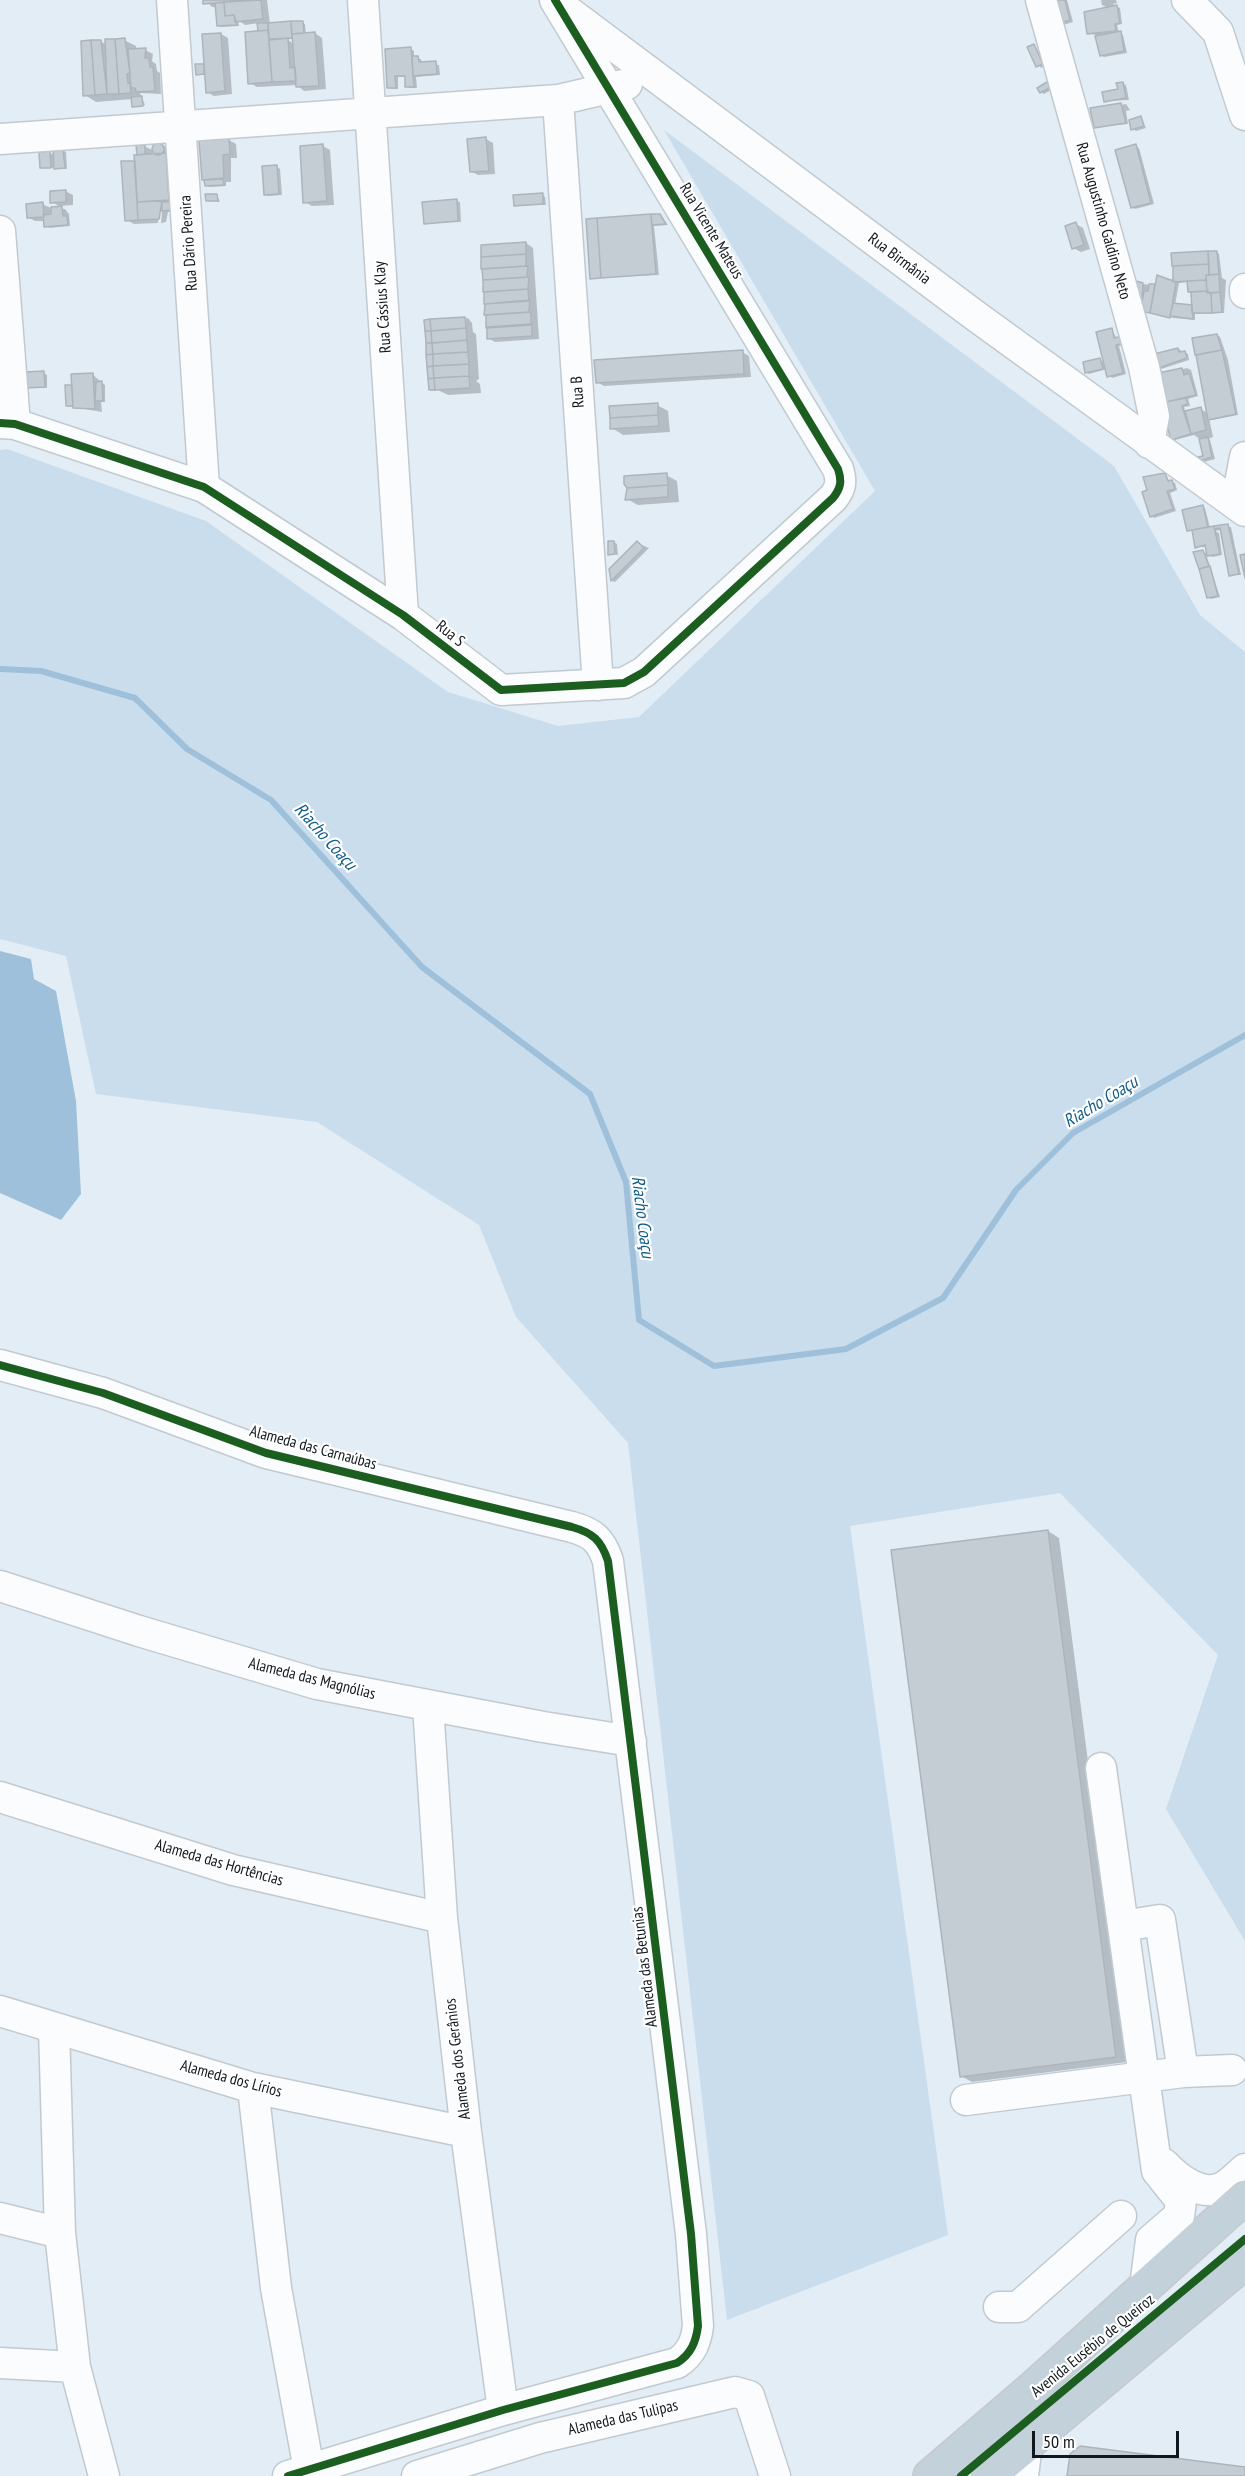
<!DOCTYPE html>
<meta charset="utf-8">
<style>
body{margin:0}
#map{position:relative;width:1245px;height:2476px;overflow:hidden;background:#e3edf5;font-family:"PT Sans Narrow",sans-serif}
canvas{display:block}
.scale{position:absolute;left:1032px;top:2431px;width:147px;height:27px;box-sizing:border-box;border:3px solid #11181d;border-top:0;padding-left:8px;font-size:18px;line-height:21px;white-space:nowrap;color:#11181d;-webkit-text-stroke:4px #fff;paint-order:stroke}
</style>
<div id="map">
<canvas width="1245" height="2476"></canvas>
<div class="scale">50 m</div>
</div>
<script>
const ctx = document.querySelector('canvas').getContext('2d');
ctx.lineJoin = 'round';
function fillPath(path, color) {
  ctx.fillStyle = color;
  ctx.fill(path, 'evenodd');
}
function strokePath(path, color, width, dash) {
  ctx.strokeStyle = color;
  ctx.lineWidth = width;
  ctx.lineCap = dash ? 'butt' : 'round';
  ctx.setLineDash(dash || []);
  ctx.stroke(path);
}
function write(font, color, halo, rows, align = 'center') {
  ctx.font = font + ' "PT Sans Narrow",sans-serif';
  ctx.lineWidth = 4.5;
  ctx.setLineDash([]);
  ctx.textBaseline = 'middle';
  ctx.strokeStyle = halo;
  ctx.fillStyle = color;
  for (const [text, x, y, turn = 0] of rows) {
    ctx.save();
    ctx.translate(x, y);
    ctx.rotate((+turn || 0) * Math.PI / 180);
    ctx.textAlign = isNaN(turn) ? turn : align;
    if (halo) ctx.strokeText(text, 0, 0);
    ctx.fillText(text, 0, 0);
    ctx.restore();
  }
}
const green = new Path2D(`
 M664,130l450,336 86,149 45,37v1289l-79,-132 52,-154 -158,-162 -210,33 98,709 -221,85 -99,-877 -112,-126 -37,-92 -162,-103 -221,-28 -30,-138 -66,-17v-489l7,-1 199,72 242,171 110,34 81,-9 236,-226z`);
const water = new Path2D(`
 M0,951l31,8 3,20 22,12 20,110 5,93 -20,26 -61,-27z`);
const shadow = new Path2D(`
 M205,0h62l3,24h35l1,10 9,-1 7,5 4,51 -22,2 -7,-6 -40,2 -7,-4 9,-60 -14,2 -7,-5 1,6 -18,1 -3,-2 -1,-18h-5zM286,39h8v5z
 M1053,0h14l6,22 -10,3z
 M1101,0h15l1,3 -4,1 7,4 2,16 -5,1 2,8 4,2 4,18 -23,4 -3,-2 -5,-20 -8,-2 20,-25 -6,-3z
 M221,34l7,4 4,56 -18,2 -7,-4 -1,-17 -9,-1 -1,-8 9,-1z
 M124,40l12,6v4h9l8,4 -1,7 4,3 1,7 3,2 1,21 -21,-1 5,12 -11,2 -1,-8 -37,3 -11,-7 15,-54 7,4zM102,74h7l1,12h-7z
 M1033,45l12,21 -4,2 -12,-21z
 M411,49l3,2v7l7,1 1,5 17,1 1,10 -24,2 1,11h-7l-3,-2 -1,-9h-8v12h-6l-3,-2 -3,-37z
 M1047,84l6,5 -9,5 -3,-2z
 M1123,84l3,1 3,15 -23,1 13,-10z
 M1126,104l4,6 -4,1 2,13 -33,3 -3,-17z
 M1141,118l5,10 -10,3 -3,-2z
 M486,139l7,4 2,31 -17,1 -7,-4z
 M229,140l7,4 1,14h-6v24h-5v4l-17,1 -6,-8 -2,-38z
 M163,145l3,2 1,8 6,4 1,53h-6l-2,10 -5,1 2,-21h-3l-2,21 -24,1 -7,-4 11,-73 6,-1 8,4v5h3l-1,-9z
 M323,146l7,4 4,55 -22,1 -7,-4z
 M1135,146l4,2 15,56 -19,5 -3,-2z
 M63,150l3,2 1,17 -25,-2 8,-14 5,3z
 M277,167l3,2 2,26 -14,1 -3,-2z
 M65,191l8,4v10l-14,1 -7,-4z
 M217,195l3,7 -13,-2z
 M542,195l3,2 1,8h-31z
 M456,201l4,1 1,20 -36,1z
 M42,204l9,4 14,1 4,5 1,12 -21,2 -4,-7h-10l-7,-4z
 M659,215l9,10 -14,1 5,49 -68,3 -3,-58z
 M1076,224l7,4 7,21 -9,3 -8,-4z
 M526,243l7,5 6,91 -44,3 -7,-4 -5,-92z
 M1216,252l3,2 3,24 4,2 -2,33 -29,1v6l-21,-2 -32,-7 -5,-28 19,3 2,-9 17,3 -3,-25zM1189,282l4,25 -18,-2 4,-22z
 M468,318l4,5 1,9 3,2 3,45 -3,2 4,3 1,9 -33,2 -10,-5 -5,1 -3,-2 -5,-67z
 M1112,330l5,9 10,5 -8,2 7,28 -14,4 -5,-9 -18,5 -3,-2 14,-12 5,3z
 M1217,335l3,2 8,23 10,55 -26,5 -3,-2 4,19 -5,2 2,1 5,19 -11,3 -3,-2 4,-3 -4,-17 -7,-5 -19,5 -3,-1 -4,-37 -8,-27 27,-7 4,2 7,26 -10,3 2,7 -6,1 2,6 14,-4 8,4 -14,-73z
 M1178,349l10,5 1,6 -31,10 -3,-1z
 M742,352l7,4 2,21 -147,9 -7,-4z
 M43,373l4,2v13l-20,-1z
 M93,375l12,10v17h-4l1,10 -35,-6 6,-20z
 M657,405l11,6 2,21 -47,3 -11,-7z
 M1165,474l5,8 5,1 2,7 -7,3 6,18 -22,7 -3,-2 -2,-25z
 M666,475l11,6 2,21 -41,3 -11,-6z
 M1202,506l3,2 5,20 21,-1 10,48h-11l-9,-45 -6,1 4,2 3,22 -10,2 -6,-3 14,43 -9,2 -3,-2 -13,-44 8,-1 6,3 -2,-8h-11l-3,-15 -4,-2z
 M614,542l3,2 1,11 -8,-1z
 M637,543l12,5 -34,34 -3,-1 -1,-12z
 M1048,1531l11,7 68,524 -155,20 -11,-6z`);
const stream = new Path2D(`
 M0,669l41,2 94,27 52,51 84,51 151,167 168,127 36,88 13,138 75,46 132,-17 97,-51 73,-108 57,-57 172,-98`);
const building = new Path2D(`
 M203,0h49l-49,4z
 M261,0l2,19 -28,3 -1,-7 -9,1 -1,-14z
 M1051,0h14l5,20 -12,4z
 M224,2l1,14 9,-1 3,10 -20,1 -2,-23z
 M1117,5l3,18 -5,1 1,7 -29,3 -3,-22z
 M291,21l1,17 -23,1 -1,-16z
 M303,21l1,12 -12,1 -1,-13z
 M268,23v7l-10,1 -1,-8z
 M268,30l4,52 -24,2 -3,-52z
 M1121,31l3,20 -24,5 -5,-20z
 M315,32l4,54 -23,1 -4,-53z
 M221,33l4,58 -19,2 -4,-59z
 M125,38l5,35 -3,1 1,9h2l1,10 -12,1 -4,-55z
 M288,38l2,30 5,-1 1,14 -24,1 -3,-42z
 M105,39h10l4,55h-12z
 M91,40h10l6,54 -12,1z
 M91,40l4,55 -12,1 -2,-55z
 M1034,44l9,20 -7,3 -9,-20z
 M411,47l3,40h-9v-11h-10l1,12h-9l-2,-39z
 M146,48l-1,10h4l1,9h3l2,24 -19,1 -1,-4h-4l-3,-39z
 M412,56h6l1,6 17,-1 1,13 -24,2z
 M195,64h9v10l-8,1z
 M1047,82l4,5 -11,6 -3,-5z
 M1123,82l3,16 -22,4 -2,-10 16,-3 -2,-6z
 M142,96l1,10 -11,1 -1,-10z
 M1121,103l5,20 -32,5 -4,-20z
 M1141,116l3,10 -13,4 -2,-10z
 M486,137l3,34 -19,1 -3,-33z
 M229,138l1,16 -7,1 1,23 -22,2 -3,-40z
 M152 149a6 6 0 1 1 12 0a6 6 0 1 1-12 0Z
 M323,144l4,57 -24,2 -3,-57z
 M1136,144l15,59 -20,5 -16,-58z
 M145,145v9l-8,1 -1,-10z
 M53,149h10l2,19 -11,1z
 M50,151l1,17h-11l-1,-16z
 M166,153l3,47 -32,2 -3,-47z
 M121,161h14l3,59 -13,1z
 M277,165l2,29 -15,1 -2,-29z
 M223,179l1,6 -19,1 -1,-6z
 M66,190v12l-16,1v-12z
 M543,193v11l-29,2 -1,-11z
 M205,194h12l1,7h-12z
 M457,199l1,22 -34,3 -2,-22z
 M157,201l5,1 -3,17 -21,1 -1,-18z
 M43,202l1,15 -17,1 -1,-14z
 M162,202h9l1,8 -10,1z
 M62,206l1,10h4l1,9 -24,2 -1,-12 8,-1v-7z
 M651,214h9l6,10 -14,1z
 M651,214l5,60 -55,4 -4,-60z
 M597,218l4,60 -11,1 -4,-60z
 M1076,222l8,23 -12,4 -7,-23z
 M526,242v12l-45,3v-12z
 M1208,251l1,13 -37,2 -1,-13z
 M1208,251h9l2,23 -10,1z
 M526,254v12l-45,3v-12z
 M1209,264v11h-3v5l-33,2v-16z
 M528,266l-1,11 -44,3 -1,-11z
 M1219,274l1,18 -13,1 -1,-18z
 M1157,275l19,7 -6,36 -20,-5z
 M529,277l-1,12 -45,3v-12z
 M1206,280l1,11 -19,1 -1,-11z
 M1136,281l7,2 -1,18 -10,-2z
 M1149,284h6l-5,29 -10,-2 4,-20h4z
 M528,289l1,12 -45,3v-12z
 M1207,291l4,2 1,20h-20l-1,-21z
 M1220,292l2,20 -10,1 -1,-20z
 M530,300l-1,12 -45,3 1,-11z
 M1173,303l19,2 1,14 -23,-3z
 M531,312v13l-45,3v-13z
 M465,317l1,11 -35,3 -1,-12z
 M430,319l1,12h-6l-1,-11z
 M532,324v12l-45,3v-12z
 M466,328l1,12 -35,3 -1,-12z
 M1112,328l2,10 9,-2 2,7 -9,2 7,28 -16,4 -11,-45z
 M425,331h6l1,12h-6z
 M1217,334l5,16 -27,5 -3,-17z
 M467,340l1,12 -35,2 -1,-11z
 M432,343l1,11 -7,1v-12z
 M1178,348l1,4 6,-1 2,7 -34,12 -3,-15z
 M743,350l1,24 -148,9 -2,-23z
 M1222,350l14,64 -28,6 -12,-65z
 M468,352l1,12 -36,2v-12z
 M433,354v12l-6,1 -1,-12z
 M1100,358l3,11 -18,4 -2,-11z
 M469,364v12l-35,2 -1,-12z
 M433,366l1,12 -6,1 -1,-12z
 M1182,368l2,7 5,-2 7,22 -30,7 -8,-29z
 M44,371l1,16 -19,1 -1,-16z
 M93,373l2,36 -22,-1 -2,-34z
 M469,376l1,12 -35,2 -1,-12z
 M434,378l1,12h-6l-1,-11z
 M102,381l1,20h-8l1,-19z
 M65,385h7l1,21h-7z
 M1186,398l2,6 -6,2 9,28 -20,6 -9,-32 4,-6z
 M658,403v12l-48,3 -1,-12z
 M1201,407l5,23 -15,4 -6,-23z
 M658,415l1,11 -49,3v-11z
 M1208,437l4,20 -13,4 -1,-4 5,-1 -4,-17z
 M667,473l1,12 -41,3 -3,-4v-8z
 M1165,473l3,8 4,-1 3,9 -8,2 6,18 -23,8 -8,-25 5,-2 -4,-13z
 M668,485v12l-43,3 2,-12z
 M1203,505l5,22 -21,4 -5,-21z
 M1228,524l11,50 -10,2 -9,-48 -6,1v-3z
 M1214,526l6,28 -13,2 -2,-11 -10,3 -3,-18z
 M608,541h6l1,13 -7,1z
 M637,541l7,7 -33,33 -2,-12z
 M1203,550l6,16 -10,3 -6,-17z
 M1245,554v24l-5,-23z
 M1210,566l8,30 -11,2 -8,-29z
 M1048,1530l68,527 -156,20 -69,-527z
 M1080,2446l165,21v9h-178l3,-22z`);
const minor = new Path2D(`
 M172,0l32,487
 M363,0l40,615
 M1041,0l103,367 10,49 -5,27
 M1187,0l31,32 27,83
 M569,12l408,305 268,194
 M558,100l40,585
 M0,139l558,-39 69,-16
 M0,231l15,193
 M1245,289v4
 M0,423l15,1 189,63 199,128 98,75 123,-7 20,-11 189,-174c8,-10 9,-17 5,-29l-283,-469
 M1236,504l9,-47
 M0,1365l103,28 163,60 306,74c21,6 29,13 36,34l83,673 7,92c-2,16 -7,28 -21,37l-174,47 -215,66
 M0,1586l139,45 178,53 226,43 88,14
 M428,1706l14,212 24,214 37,278
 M1101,1768l56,403 24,30 -2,15 -28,24 -6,47
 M0,1797l233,73 209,48
 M1123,1926l37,-6 23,152
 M0,2011l253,77 213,44
 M54,2028l6,205 15,134 29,109
 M253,2088l23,200 33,182
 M966,2100l217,-28 49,-2
 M1164,2164c13,14 38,34 59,23 8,-4 15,-12 22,-18
 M0,2218l60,15
 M999,2307h19l103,-91
 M0,2363l75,4
 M417,2476l123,-38 195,-46 14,4 26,80
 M1023,2476l4,-32`);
const highway = new Path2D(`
 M930,2476l104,-89 211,-190
 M989,2476l256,-214`);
const cycleway = new Path2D(`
 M0,423l15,1 189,63 199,128 98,75 123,-7 20,-11 189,-174c8,-10 9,-17 5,-29l-283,-469
 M0,1365l103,28 163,60 306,74c21,6 29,13 36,34l83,673 7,92c-2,16 -7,28 -21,37l-174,47 -215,66
 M961,2476l284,-237`);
const streetNames = [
 ["Rua Augustinho Galdino Neto",1103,221,74],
 ["Rua Vicente Mateus",711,231,59],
 ["Rua Dário Pereira",189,243,-94],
 ["Rua Birmânia",899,259,37],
 ["Rua Cássius Klay",383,307,-94],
 ["Rua B",578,392,-94],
 ["Rua S",450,634,39],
 ["Alameda das Carnaúbas",313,1448,15],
 ["Alameda das Magnólias",312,1679,14],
 ["Alameda das Hortências",219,1863,16],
 ["Alameda das Betunias",645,1967,-97],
 ["Alameda dos Gerânios",458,2059,-97],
 ["Alameda dos Lírios",231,2079,15],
 ["Avenida Eusébio de Queiroz",1093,2346,-39],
 ["Alameda das Tulipas",623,2418,-13]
];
const waterNames = [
 ["Riacho Coaçu",325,837,48],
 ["Riacho Coaçu",1101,1102,-31],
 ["Riacho Coaçu",642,1217,83]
];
fillPath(green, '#c9ddec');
fillPath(water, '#9ec0da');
fillPath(shadow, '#0003');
strokePath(stream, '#9ec0da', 6);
fillPath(building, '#c4cdd3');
strokePath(building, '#adb4bb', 1.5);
strokePath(minor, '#c2cad0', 33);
strokePath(highway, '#c5cace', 36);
strokePath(minor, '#fbfcfe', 30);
strokePath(highway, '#c2d1da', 33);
strokePath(cycleway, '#1b5e20', 8);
write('16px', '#11181d', '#fff', streetNames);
write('italic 18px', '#115d89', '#fff', waterNames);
</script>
